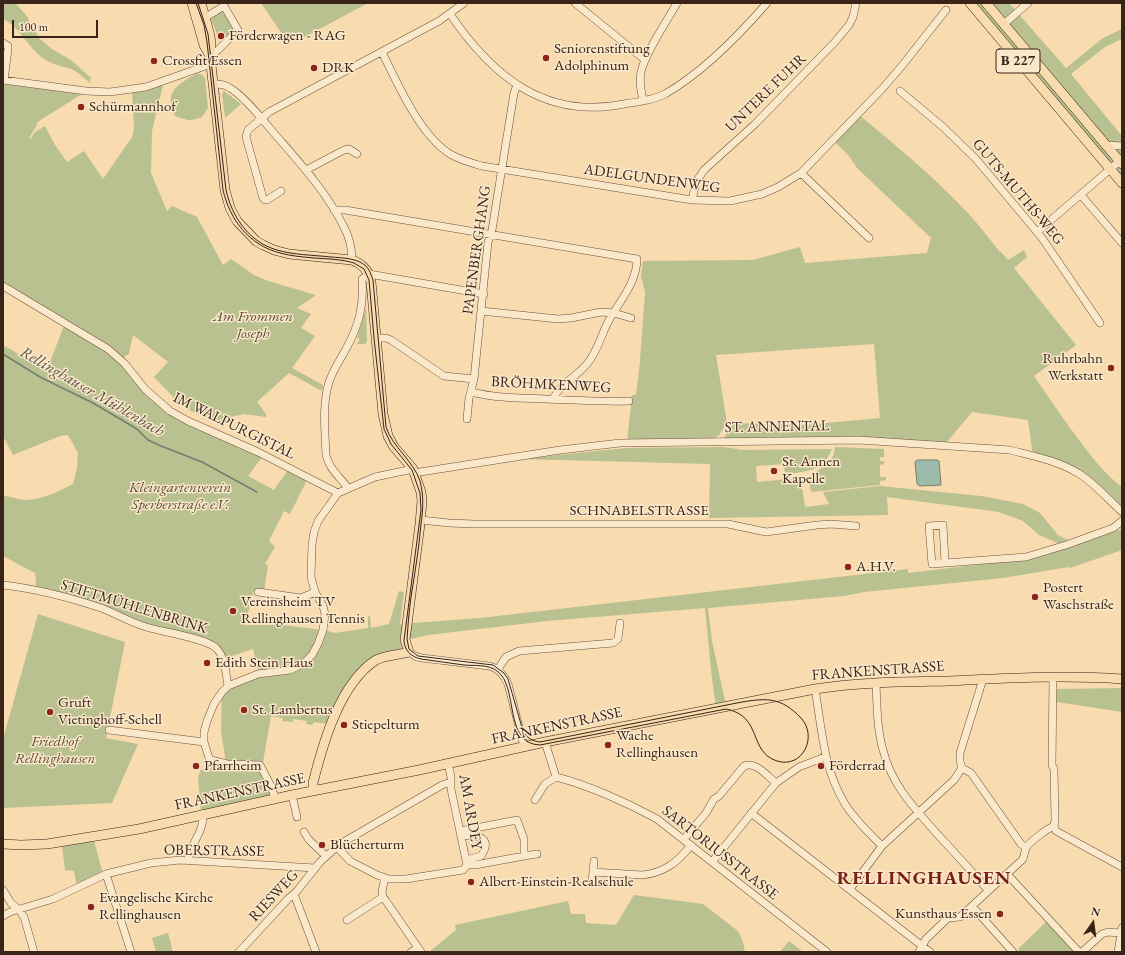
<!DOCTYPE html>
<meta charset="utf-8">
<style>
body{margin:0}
#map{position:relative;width:1125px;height:955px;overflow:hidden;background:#f8dbaf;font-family:"EB Garamond",serif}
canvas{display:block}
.frame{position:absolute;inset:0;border:4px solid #3a2318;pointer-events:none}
.north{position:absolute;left:1073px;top:903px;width:40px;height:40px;-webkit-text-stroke:3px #fae8cb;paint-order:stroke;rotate:14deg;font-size:11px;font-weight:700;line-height:16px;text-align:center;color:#3a2318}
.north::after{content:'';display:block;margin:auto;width:14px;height:18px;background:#3a2318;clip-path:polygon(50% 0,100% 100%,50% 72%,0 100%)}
.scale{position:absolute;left:12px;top:20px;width:86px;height:18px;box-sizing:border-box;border:2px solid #3a2318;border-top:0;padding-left:5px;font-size:12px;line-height:14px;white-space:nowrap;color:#3a2318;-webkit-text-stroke:3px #fae8cb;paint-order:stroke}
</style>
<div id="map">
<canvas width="1125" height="955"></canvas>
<div class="frame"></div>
<div class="north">N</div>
<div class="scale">100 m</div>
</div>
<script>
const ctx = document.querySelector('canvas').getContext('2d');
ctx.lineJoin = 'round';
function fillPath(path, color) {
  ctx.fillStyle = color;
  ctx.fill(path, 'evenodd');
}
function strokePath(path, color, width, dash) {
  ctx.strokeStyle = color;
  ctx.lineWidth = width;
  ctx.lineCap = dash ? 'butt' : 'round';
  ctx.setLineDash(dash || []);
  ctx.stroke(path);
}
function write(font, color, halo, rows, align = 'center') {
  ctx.font = font + ' "EB Garamond",serif';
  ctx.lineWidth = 3;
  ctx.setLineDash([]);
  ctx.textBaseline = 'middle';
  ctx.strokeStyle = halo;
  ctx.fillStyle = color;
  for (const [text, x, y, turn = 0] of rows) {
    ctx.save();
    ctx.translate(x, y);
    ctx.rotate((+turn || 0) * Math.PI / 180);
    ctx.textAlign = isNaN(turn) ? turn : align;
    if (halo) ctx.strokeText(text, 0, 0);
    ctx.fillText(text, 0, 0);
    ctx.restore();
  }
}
const green = new Path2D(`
 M3,3h12l11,12 13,23 13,11 19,11 20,18 -1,5c-5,-4 -10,-9 -15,-12 -9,-5 -20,-5 -29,-11 -16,-9 -27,-34 -43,-41z
 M261,3h107l-73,39 -2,-4 -6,3z
 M970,3h39l57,65 37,-30 19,-9v10l-17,8 -34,27 51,62v46z
 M222,11l13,18 -10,10 -7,-2 -7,-18z
 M197,73l4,1 4,4 3,30 -6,9c-13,5 -15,3 -27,-1 -12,-25 3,-31 22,-43z
 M164,81l-12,50 -1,42 16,38 5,-5 25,11 26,48 8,-6 23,16 14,6 48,14 -19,13 14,6 -10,14 14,8 -23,32 31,17 -1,6 -33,-18 -32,29 9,12v3l-22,-3 -18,4 -4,8 -39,-19 -29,-30 14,-15 -35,-27 -4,19 -8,5 -118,-74v-201l79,10 -40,25 -5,4v2l-8,13 1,1 5,-7 10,-6 10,19 12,17 17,-11 19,28 29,-42 2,-9 -2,-37z
 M224,91l17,13 -16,14 -3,-24z
 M858,114c36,30 73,60 105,94 13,13 25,29 37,44h1l7,8 16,-10 3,7 -13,11 62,77 -42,31c16,23 31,46 48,68 12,16 24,31 40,43v25l-34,-33 -55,-23 -5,-36 -56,-8 -25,30 -223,-3 7,-16 73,2 76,-7 -6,-74 -158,11 11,68 -8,12 -6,4 -86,2 5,-46h4l4,-34 5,-69 -4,-16 2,-15 110,-1 47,-13 5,16 122,-10 4,-15 -74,-70 -8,-12 -16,-16z
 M366,308l1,33 -2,3h-8l3,-5 -3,-1z
 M65,323l29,19 25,19 28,34 17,16 16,10 82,36 -14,19 26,14 14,-20 19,10 -17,34 -6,-3 -15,30 6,6 -10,17 3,1 -4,27 -8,-2 -3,2 -8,33h38l39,5 -16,32 18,-32 11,3 33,-5v-11l2,-2 1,13 18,-4 10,-33 5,1 -4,32 80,-6 428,-49v4l91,-11 50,-10 73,-23v21l-52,18 -1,-1 -66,11 -139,14 -20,4 -136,12 4,33 14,64 -10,2 -4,-28 -7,-71 -158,13 -119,14 -22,5 3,11 -41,14 -40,59 -14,-2 -2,3 -6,-1 1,-3 -14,-2v3l-11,-1 1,-3 -12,-2 -9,52 13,30 -74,16 -3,-37 3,-8 8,3 3,-12 14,3 -5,-32 1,-39 37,-18 -6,-25 -30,10 -7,-12 -70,-21 -40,-16 -71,-20 1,-8 -1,-9 -32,-17v-60c8,0 16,4 22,4 16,0 34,-9 48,-16l4,-16 1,-15 -10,-18 -8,1 -47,19 -10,-19v-91l44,25z
 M723,447l15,2 2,1 92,-1c-10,24 -24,21 -47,26l-1,-11 -28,2 1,16 42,-4 4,15 2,14 24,-3 -6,-12 57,-6 101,10 42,8 17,9 18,22 12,6 -10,3 -21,-9 -16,-14 -24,-9 -112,-15 1,18 -179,3 1,-54 -190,-5 106,-11z
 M835,447l49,2v8h-4v4h4v3l-4,1v12h6v3l-6,1v4l-69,7 -2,-13c9,-14 23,-9 26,-32z
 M38,614l87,28 -19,96 32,6 -26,59 -109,5v-69z
 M1122,688v24l-65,-10v-13z
 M94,841l9,33 -26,13 -3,-16 -9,-1 -3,-24z
 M634,895l69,9 35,27 5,11 2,10h-316l27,-22 -1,-5 113,-24 3,13h14l1,9 30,2z
 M1046,922l29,30h-55l-2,-3z
 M168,933l5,19h-17l-4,-14z
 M789,941l14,11h-23z`);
const water = new Path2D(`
 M918,460h19l2,1 2,24 -21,1 -3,-2 -2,-22z`);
const stream = new Path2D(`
 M3,354l37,23 53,26 44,26 11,11 13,6 41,16 55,30`);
const minor = new Path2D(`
 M575,3l70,57
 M450,14c42,62 95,106 174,90 14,-2 29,-4 41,-10 37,-21 75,-60 102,-91
 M206,17l18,-11 14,24 -20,20 -8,6
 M1004,24l24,-21
 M3,43l5,3v3l-4,31
 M382,52c15,31 38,83 68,102 10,6 21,9 32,12l210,34 38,1 32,-7 16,-7 23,-14 81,-84 19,-22 45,-57
 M3,80l83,11 24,1 36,-5 65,-23
 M213,84c6,0 11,0 17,4 14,8 32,31 43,44 25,29 52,58 70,93 6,11 9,22 9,35
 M900,91l43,36 33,32 66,79 58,85
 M643,100c-2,-9 -4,-18 -2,-28 4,-19 26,-51 36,-69
 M1105,145l17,1
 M306,170l38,-20 5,-1 8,5
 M801,173l68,65
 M281,191l-14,9h-2l-2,-2 -17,-61 2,-7 21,-18 170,-91 25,-18
 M1081,195l41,48
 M692,200l4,-18 8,-12 51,-46 79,-81 15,-18 4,-8 3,-14
 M334,210h11l292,49c0,23 -17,42 -28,61 -8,15 -11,31 -22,44 -12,14 -26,19 -34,35
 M1037,232l85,-73
 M3,286l105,63 17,15 20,25 25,22 18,10 70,31 80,41
 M481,311l77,8 13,-1 30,-6 13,1 17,5
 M376,338h10l5,2 53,36 30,3
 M471,392c24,6 50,6 74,7 28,1 56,3 84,2
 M467,419l2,-21 5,-19 14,-137 4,-12 22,-137 3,-8
 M414,473l146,-23 60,-7 239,-3 151,10c23,6 50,11 71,25 15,10 28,25 41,37
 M348,488c-8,-11 -19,-19 -22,-33 -1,-24 -4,-50 3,-73 4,-12 11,-22 17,-33 13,-24 18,-43 16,-70l7,-5 115,20
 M421,520l28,3 25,1h254l38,8 51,-7 14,-1 25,2
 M945,562l-2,-37 -14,1 3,38 94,-7 40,-12 47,-17 9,-7
 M3,585c34,4 69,13 101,24 14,6 28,14 42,18 16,5 60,11 70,21 9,8 10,26 12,38
 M258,592l43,6 14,-6
 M409,652l8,5 5,1 67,8c10,2 15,9 19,18l16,62
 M498,669l8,-12 13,-6 94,-8 5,-4 2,-16
 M876,683c1,23 1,46 7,67 9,36 32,59 56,86 17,18 33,36 49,54
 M815,689c7,40 8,79 30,115 10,16 24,29 37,42
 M109,730l95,12
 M545,742l11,35
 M448,763l3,14v12l16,76
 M962,768l9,5 50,71 5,4
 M556,777c32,8 72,26 101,42l170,133
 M292,795l5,22
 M275,798l-4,-12 -11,-21 -33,-1 -16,-4 -2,-2 -5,-16v-10l3,-11 7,-17 8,-12 6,-6 30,-12 32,-4 14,-7 8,-8 6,-11 5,-14 2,-16 -2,-8 -8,-14 -4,-15 1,-32 2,-13 4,-11 20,-28 37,-16 38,-8
 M535,800l10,-16 11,-7
 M751,813l179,139
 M1054,826l2,5 66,36
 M460,831l57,-11 7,19v17l-49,9h-8
 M304,832l5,8 17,16
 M461,836c15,-2 33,1 20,20l-15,4
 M684,839l22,-26 8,-14 5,-3 25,-30c12,-5 23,10 32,17
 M337,847l13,14 27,14 12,4h17l57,-9 4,-5
 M524,856l13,-2
 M188,861c1,-17 18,-30 14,-47
 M594,861l-1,11 49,3c22,-2 36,-13 49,-30
 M712,862l64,-79 23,-16 26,-10
 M106,874l25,78
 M1007,874l72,78
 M385,878l-3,13 1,6 3,4 35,51
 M592,882l1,-10
 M850,889l32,-43 72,-66 8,-12 -2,-7v-8l23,-74
 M3,890l8,13 8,7 5,7 10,35
 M294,894l22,58
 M972,906l41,46
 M3,916l7,-4 43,-13 53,-25 45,-11 29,-3 135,8
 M347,920l36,-23
 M239,952l49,-53 9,-8 23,-29 20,-18 102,-59 9,-3
 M411,952l7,-4
 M919,952l7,-13 22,-21 12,-1 62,-57c3,-4 2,-7 4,-12 3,-6 21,-19 28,-22l1,-6 -1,-51 -2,-4 1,-88
 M1082,952l20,-18 6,-2 12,1
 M1118,952l4,-24`);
const major = new Path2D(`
 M192,3l12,42 6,11
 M201,3l9,33 1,8 -1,12 15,134 5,18 7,13 19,20 7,4 11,5 15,4 63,6c11,4 17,11 19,22l12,132 5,22 6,11 19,22 8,23 1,9 -2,23 -15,116 4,12c-10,3 -23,3 -33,8 -36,23 -53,83 -63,123v8
 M970,3l152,180
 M986,3l136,161
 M3,844l18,1 26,-1 92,-15 153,-34 127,-25 126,-28 270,-53c44,-7 89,-7 133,-8 58,-3 116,-6 174,-2`);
const tram = new Path2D(`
 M196,3l8,22 3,17 16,148c7,30 26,55 57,63 11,3 23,4 34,5 13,1 27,1 40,5l10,6 5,11 5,58 10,91 7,15 21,26 8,23 1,17 -17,130c0,10 7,17 17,19 14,2 29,4 43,6 10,1 24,-1 33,6 22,15 6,73 43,74l186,-36c37,7 22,43 51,52 26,8 41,-25 24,-43 -20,-21 -34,-20 -59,-16l-202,40c-8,-1 -13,-4 -17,-11l-15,-52 -4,-6 -11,-8 -75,-9 -9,-7 -2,-10c1,-14 2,-28 4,-42 4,-25 8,-49 10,-73 2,-15 3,-28 -1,-43 -7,-21 -27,-33 -34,-54l-13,-147c-2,-5 -3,-10 -7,-14 -9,-8 -23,-8 -35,-9 -18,-2 -37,-2 -54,-7 -28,-8 -45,-33 -51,-60l-18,-156 -10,-31`);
const markers = [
 [221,36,4,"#8f2418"],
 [546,58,4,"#8f2418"],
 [154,61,4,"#8f2418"],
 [314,68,4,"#8f2418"],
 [81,107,4,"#8f2418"],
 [1111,368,4,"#8f2418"],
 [774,471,4,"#8f2418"],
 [848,567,4,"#8f2418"],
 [1035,597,4,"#8f2418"],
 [233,611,4,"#8f2418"],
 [207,663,4,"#8f2418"],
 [244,710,4,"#8f2418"],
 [50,712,4,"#8f2418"],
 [344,725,4,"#8f2418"],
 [608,745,4,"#8f2418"],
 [196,766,4,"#8f2418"],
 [821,766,4,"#8f2418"],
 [322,845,4,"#8f2418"],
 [471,882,4,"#8f2418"],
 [91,907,4,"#8f2418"],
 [1000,914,4,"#8f2418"]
];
const shields = [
 [1018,61,44]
];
const shieldNames = [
 ["B 227",1018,61]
];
const poiNames = [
 ["Förderwagen - RAG",229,36],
 ["Seniorenstiftung",554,49],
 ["Adolphinum",554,66],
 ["Crossfit Essen",162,61],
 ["DRK",322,68],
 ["Schürmannhof",89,107],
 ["Ruhrbahn",1103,359,"right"],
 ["Werkstatt",1103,376,"right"],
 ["St. Annen",782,462],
 ["Kapelle",782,479],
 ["A.H.V.",856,567],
 ["Postert",1043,588],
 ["Waschstraße",1043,605],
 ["Vereinsheim TV",241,602],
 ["Rellinghausen Tennis",241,619],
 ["Edith Stein Haus",215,663],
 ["Gruft",58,703],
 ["Vietinghoff-Schell",58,720],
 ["St. Lambertus",252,710],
 ["Stiepelturm",352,725],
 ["Wache",616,736],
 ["Rellinghausen",616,753],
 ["Pfarrheim",204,766],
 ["Förderrad",829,766],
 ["Blücherturm",330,845],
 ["Albert-Einstein-Realschule",479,882],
 ["Evangelische Kirche",99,898],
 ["Rellinghausen",99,915],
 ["Kunsthaus Essen",992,914,"right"]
];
const streetNames = [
 ["UNTERE FUHR",766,93,-44],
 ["ADELGUNDENWEG",652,179,8],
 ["GUTS-MUTHS-WEG",1018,192,50],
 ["PAPENBERGHANG",477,250,-82],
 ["BRÖHMKENWEG",551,385,3],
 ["IM WALPURGISTAL",234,426,26],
 ["ST. ANNENTAL",777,427,-1],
 ["SCHNABELSTRASSE",639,511],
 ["STIFTMÜHLENBRINK",134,607,17],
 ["FRANKENSTRASSE",878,671,-4],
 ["FRANKENSTRASSE",557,726,-12],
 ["FRANKENSTRASSE",240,792,-12],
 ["AM ARDEY",470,812,80],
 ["OBERSTRASSE",214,851,1],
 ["SARTORIUSSTRASSE",720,853,38],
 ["RIESWEG",274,896,-47]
];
const parkNames = [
 ["Am Frommen",253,317],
 ["Joseph",253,334],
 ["Kleingartenverein",180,488],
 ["Sperberstraße e.V.",180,505],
 ["Friedhof",55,742],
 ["Rellinghausen",55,759]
];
const waterNames = [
 ["Rellinghauser Mühlenbach",92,392,30]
];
const districtNames = [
 ["RELLINGHAUSEN",924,879]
];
fillPath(green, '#b8c18f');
fillPath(water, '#9dbbab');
strokePath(water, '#757e70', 1);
strokePath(stream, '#757e70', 1.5);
strokePath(minor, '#6a513e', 8);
strokePath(major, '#3a2318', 10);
strokePath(minor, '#fae8cb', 7);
strokePath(major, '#f8dbaf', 9);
strokePath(tram, '#3a2318', 1);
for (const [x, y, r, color] of markers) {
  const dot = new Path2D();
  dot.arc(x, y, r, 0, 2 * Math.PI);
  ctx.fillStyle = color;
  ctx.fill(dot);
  strokePath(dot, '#fae8cb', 1.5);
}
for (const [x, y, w] of shields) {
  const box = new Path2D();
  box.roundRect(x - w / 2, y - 12, w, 24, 3);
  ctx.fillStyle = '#fae8cb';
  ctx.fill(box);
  strokePath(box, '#3a2318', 1);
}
write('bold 14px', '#3a2318', null, shieldNames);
write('15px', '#3a2318', '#fae8cb', poiNames, 'left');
write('15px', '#3a2318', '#fae8cb', streetNames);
write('italic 15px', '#5a4a36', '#fae8cb', parkNames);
write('italic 16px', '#585144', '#fae8cb', waterNames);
ctx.letterSpacing = '1px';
write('bold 19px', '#7a1f14', '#fae8cb', districtNames);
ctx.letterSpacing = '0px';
</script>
